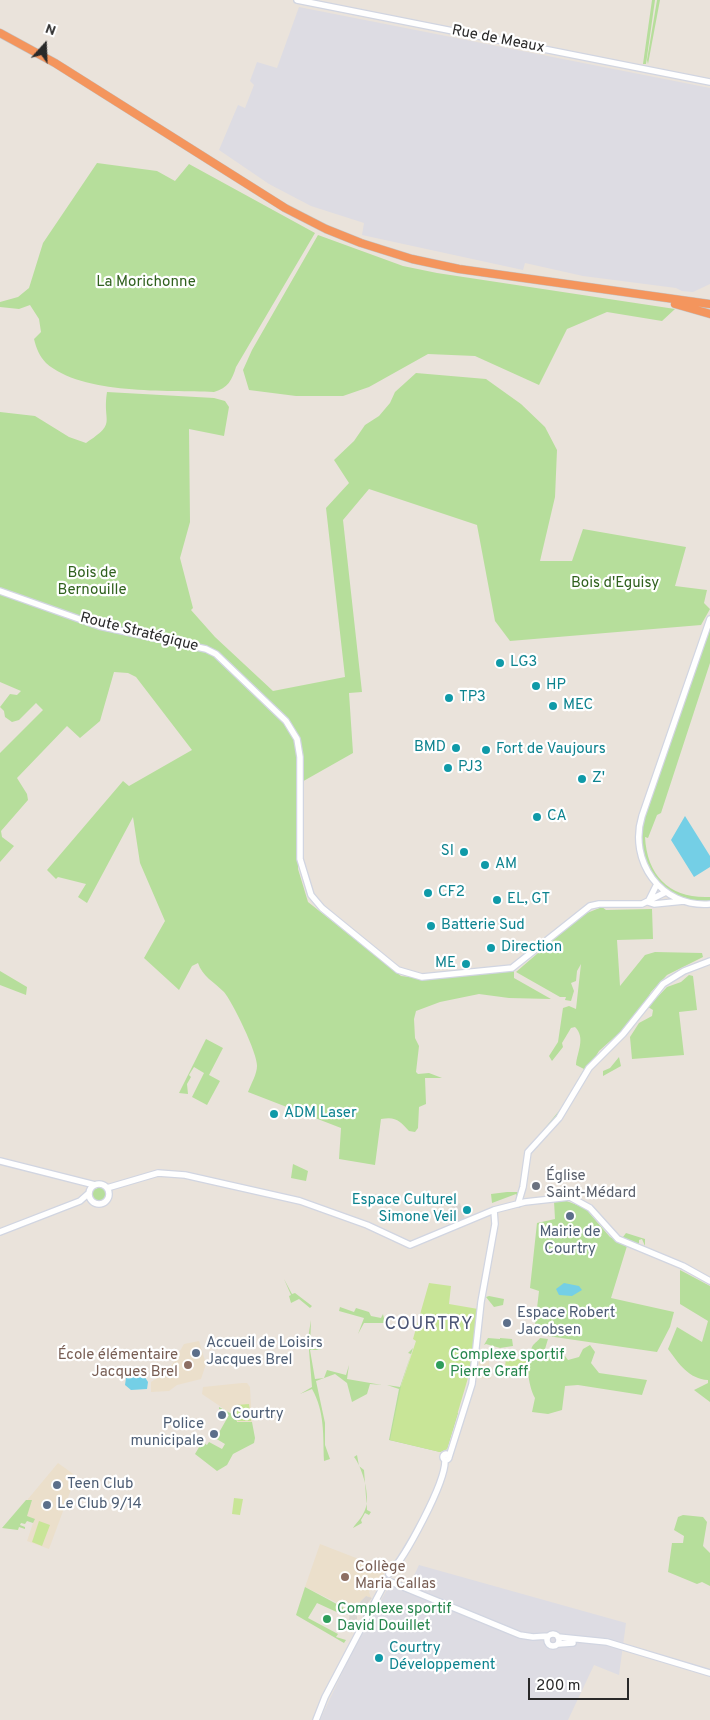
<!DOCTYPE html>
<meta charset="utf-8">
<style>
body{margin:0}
#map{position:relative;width:710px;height:1720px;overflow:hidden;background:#eae3db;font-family:Overpass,sans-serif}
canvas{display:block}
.north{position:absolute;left:20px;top:20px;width:50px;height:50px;-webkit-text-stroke:4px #fff;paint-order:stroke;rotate:20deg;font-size:14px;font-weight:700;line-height:20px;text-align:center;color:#292929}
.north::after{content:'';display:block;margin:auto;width:18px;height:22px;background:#292929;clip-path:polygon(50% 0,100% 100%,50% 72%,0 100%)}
.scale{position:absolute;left:528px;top:1678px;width:101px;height:22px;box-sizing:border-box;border:2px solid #292929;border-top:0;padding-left:6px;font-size:15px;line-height:18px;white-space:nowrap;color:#292929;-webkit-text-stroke:4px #fff;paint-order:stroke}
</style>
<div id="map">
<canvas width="710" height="1720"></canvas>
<div class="north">N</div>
<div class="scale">200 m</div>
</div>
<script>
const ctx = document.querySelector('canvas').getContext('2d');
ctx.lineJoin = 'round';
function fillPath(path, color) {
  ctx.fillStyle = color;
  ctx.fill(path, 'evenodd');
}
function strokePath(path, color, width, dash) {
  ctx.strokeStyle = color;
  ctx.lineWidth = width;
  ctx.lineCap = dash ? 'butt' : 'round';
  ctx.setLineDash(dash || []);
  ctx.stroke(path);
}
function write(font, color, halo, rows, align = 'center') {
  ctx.font = font + ' Overpass,sans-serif';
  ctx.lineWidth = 4.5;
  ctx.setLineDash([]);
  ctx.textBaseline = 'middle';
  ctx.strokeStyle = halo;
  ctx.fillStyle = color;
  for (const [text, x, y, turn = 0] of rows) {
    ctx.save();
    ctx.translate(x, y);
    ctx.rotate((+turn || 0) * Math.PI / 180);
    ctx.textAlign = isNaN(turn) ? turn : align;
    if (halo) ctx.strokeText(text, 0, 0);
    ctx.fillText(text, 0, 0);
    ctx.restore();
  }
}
const industrial = new Path2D(`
 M299,7l411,81v196l-17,8 -11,-1 -6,-3 -93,-12 -58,-13 -2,7 -161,-35 2,-12 -53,-17 -42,-22 -50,-34 19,-45 7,3 9,-23 -4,-4 7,-19 20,6z
 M419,1565l207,58 -7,52 -25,-10 -26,55h-248l31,-66 38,-68 3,-1 15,5z`);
const education = new Path2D(`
 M199,1341l7,23 -5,15 -24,6 -8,6 -18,1v-10l18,-12 15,-26z
 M479,1360l10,1v7h3l-1,11 -14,-1z
 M242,1383h5l3,4 2,35h-15l-1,-9h-6l-28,-19 1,-7z
 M58,1463l18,13 -27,73 -22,-8 6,-18 -10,-10 5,-14z
 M320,1544l67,26 -18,22 2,6 -5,-2 -14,14 -47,-23z`);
const green = new Path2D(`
 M652,0h3l-9,64h-3z
 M657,0h3l-12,64 -1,-4z
 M97,163l60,8 18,10 14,-17 126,69 -79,134c-4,13 -8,21 -22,25 -46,-2 -132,3 -168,-29 -6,-6 -10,-15 -12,-24l7,-7 -2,-13 -9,-14 -11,4 -19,-2v-5l18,-5 11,-9 14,-45z
 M318,235l85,31 34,7 238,36 -13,12 -55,-9 -40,17 -28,56 -64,-29 -47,-2 -59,33 -26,9h-47l-47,-6 -6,-20 9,-20z
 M416,373l70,6 35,25 24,23 12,23 -2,47 -15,64h32l11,-32 103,18 -11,39 32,4 -3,13 6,6 -9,16 -191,16 -15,-20 -18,-96 -108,-36 -26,31 19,172 -13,1 4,60 -53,30 -2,86 10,33 93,74 26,3 87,-8v7l37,21 -42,-1 -30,-4 -39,8 -24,9 -2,8 1,19 4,8 -3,26 2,2 11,-1 13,5h-17l1,26 -7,3 -1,21 -3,4 -6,-1c-9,-10 -13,-15 -28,-12l-6,46 -36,-6 2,-31 -93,-36c3,-8 9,-18 9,-26 1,-12 -25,-65 -33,-74 -10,-10 -22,-16 -26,-29l-6,3 -13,24 -35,-32 21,-37 -25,-58 -7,-46 -46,86 -9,-6 8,-13 -28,-7 -2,2 -9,-9 76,-89 6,5 63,-36 -56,-73 -8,-4 -14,-1 -14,49 -20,17 -13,-12 -50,52 10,16 1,6 -27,31 1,6 12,9 -14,16v-109l43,-43 -7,-7 -17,17 -7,2 -7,-5 -1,-6 -4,-4 10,-13 7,1 4,-4 -21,-9v-270l35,4 34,21 17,6c32,-21 16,-19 21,-51l107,6 11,3 4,6 -5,29 -35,-7 1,93 -10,36 13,50 -2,2 24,27 58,54 72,-14 -19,-169 23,-25 -15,-23 20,-19 11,-16 14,-9 11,-13 5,-11z
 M710,627v36l-49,150 -4,2 -9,23 -3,-1c2,39 25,62 65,60v5c-32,2 -67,-22 -69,-56 -1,-9 1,-19 2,-28z
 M602,907l4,3 46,-1 1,30 -36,1 3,46 25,-31 10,-3 47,1 1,4 -36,18 -16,17 -14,25 -38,34 -38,61 -30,33 32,-39 21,-37 -8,-4c1,-13 10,-27 -1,-38l-4,1 -9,15 1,4 -11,14 -3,-5 9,-14 5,-34 6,-2 7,3 5,-45 -4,7 -1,10 -5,2 3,8 -3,10 -6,-1 1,-3h-6l-44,-25 66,-57z
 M0,971l27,16 -1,8 -26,-10z
 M689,975l4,1 4,34 -18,2 5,43 -52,4 -2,-22 9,-14 13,-7 1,-6 -5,-3 19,-20 14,-5z
 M206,1039l17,9 -14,27 11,6 -13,24 -15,-8 12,-24 -10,-6 -5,8 2,2 -4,7 1,10 -9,-1z
 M619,1057l2,9 -18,10v-5l7,-3z
 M293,1164l15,7 -2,10 -15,-3z
 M92 1194a7 7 0 1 1 14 0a7 7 0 1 1-14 0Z
 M507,1192h12l-2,5 -1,-3 -24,9 -1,-9z
 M564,1200l21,8 25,29 17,9 -16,52 63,14 -4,15 -13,25 -123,-18 5,-43 -9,-3 7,-65 18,-4 -1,-18z
 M626,1233l19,6v7l-3,-7 -3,1v4l-14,-4 -2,-3z
 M680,1270l30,16v116l-16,-12 14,-7v-3c-19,-1 -29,-16 -40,-31l9,-22 25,15 6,-21 -28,-17z
 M284,1279l8,15 3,-1 17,13 -2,2 -11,-9 -8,4 -2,-7 2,-1z
 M489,1296l15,3 -1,6 -9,2 -8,-10z
 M340,1307l14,5 2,-4 13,4 2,4 10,2 2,-4 2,9h-21l-6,11 6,-16 -25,-7z
 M311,1320l-1,28 12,2h-12l5,29 9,-1 3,-8 19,5 3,-10 -2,14 35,6 -12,-1 -3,10 -15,8 -5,-19 -12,-9 -19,7 9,42v22l5,14 -6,2c-1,-25 1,-49 -12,-72l-12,5 12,-7 -4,-49z
 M488,1338l12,1v7v-8l12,1 1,7 -13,2 -14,-4 -2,1z
 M540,1338l8,1 -3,10 2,8c7,1 12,-2 18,-1l3,4 11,-3 4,-8 7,-4 5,7 -4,11 8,10 48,7 -5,15 -64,-10 -13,1 -3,24 -14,4 -16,-2 3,-14c-7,-13 -10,-37 -3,-51 1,-3 6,-6 8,-9z
 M413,1348l-12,38 57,27 -11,36 -7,3 -51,-12 10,-51 -12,-4 13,2 11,-33 -3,-1z
 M219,1407l11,6h6l1,9h15l3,16 -1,5 -21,11 -6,11 -10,6 -22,-17 7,-12 5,3 2,-3 13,7 3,-5 -15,-9 1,-2 6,3 12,-21 -10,-6z
 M357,1455l2,11 5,4 3,40 4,2 -2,3 -4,-2 -4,7 1,3 -9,5c3,-5 9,-10 12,-18 6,-14 -3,-43 -11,-53z
 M26,1500h6l-5,16 8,3 -2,4 -6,-2 -2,3 -4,-1 -1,2 5,2v2l-6,-2 -1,3 -16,-2z
 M683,1515l20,2 4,5 -4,24 7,7v33l-8,-4 -5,2 -29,-12 4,-29h11l1,-7 -10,-6 4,-13z
 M305,1587l41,22 -5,5 -24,-11 -9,15 30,16 -2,3 10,3 -2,3 -48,-28z`);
const pitch = new Path2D(`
 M429,1283l22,3 -2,18 29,5 -8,62 -23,78 -7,3 -50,-12 11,-54 15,-45 -3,-2z
 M506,1357l20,3 -1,10 -20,-2z
 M249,1404l2,17h-14l-1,-16z
 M234,1498l9,1 -3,16 -8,-1z
 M39,1521l11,4 -8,21 -10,-4z`);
const plaza = new Path2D(`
 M460,1203l5,16 -8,3 -3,-14 -3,-1z
 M366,1596l6,2 -15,17v8l-4,4 -4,-7 1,-8z`);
const water = new Path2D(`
 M685,816l25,40v11l-16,10 -23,-37z
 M564,1283l15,3 3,4 -10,6 -13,-1 -3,-6z
 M139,1368l9,14 -1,7 -16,1 -6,-5 1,-7z`);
const secondary = new Path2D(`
 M297,0l413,82
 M0,591l99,35 107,23 10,5 70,67 11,18 3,18v102l11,36 11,13 76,62 24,7 90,-9 78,-62 9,-2h43l24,-12
 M710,619l-68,197c-14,45 19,92 68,88
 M649,900l8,-16
 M648,902l6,2 30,-3
 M0,1161l95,24
 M89 1194a10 10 0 1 1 20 0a10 10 0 1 1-20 0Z
 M107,1188l51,-15 27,2 115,26 67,24 43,20 84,-35 31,-8 45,-5 20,11 28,31 65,27 27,15
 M518,1204l5,-17 5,-35 31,-34 30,-50 34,-34 40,-50 21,-13 26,-10
 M0,1232l80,-31 9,-8
 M443 1457a3 3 0 1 1 6 0a3 3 0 1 1-6 0Z
 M449,1457l23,-73 9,-82 14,-78 -1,-14
 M389,1574c16,-16 57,-92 56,-114
 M391,1582l129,53 13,2 15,-1
 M547 1640a6 6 0 1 1 12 0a6 6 0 1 1-12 0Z
 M558,1637l49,5 103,31
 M558,1644l15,-1
 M316,1720l9,-23 61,-116`);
const highway = new Path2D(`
 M0,33l55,30 230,145 41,21 35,14 51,16 47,10 251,35
 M675,304l35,10`);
const markers = [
 [500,663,5,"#0f9aa8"],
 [536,686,5,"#0f9aa8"],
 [449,698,5,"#0f9aa8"],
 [553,706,5,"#0f9aa8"],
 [456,748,5,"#0f9aa8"],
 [486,750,5,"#0f9aa8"],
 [448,768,5,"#0f9aa8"],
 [582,779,5,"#0f9aa8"],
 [537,817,5,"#0f9aa8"],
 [464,852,5,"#0f9aa8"],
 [485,865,5,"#0f9aa8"],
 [428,893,5,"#0f9aa8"],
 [497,900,5,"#0f9aa8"],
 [431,926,5,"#0f9aa8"],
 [491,948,5,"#0f9aa8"],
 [466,964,5,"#0f9aa8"],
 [274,1114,5,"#0f9aa8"],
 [536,1186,5,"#6b7280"],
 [467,1210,5,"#0f9aa8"],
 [570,1216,5,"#5c6f8a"],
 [507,1323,5,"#5c6f8a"],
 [196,1353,5,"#5c6f8a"],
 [188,1365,5,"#8d6e63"],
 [440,1365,5,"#2e9e5b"],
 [222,1415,5,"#5c6f8a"],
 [214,1434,5,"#5c6f8a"],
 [57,1485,5,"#5c6f8a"],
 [47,1505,5,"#5c6f8a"],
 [345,1577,5,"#8d6e63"],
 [327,1619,5,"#2e9e5b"],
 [379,1658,5,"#0f9aa8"]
];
const streetNames = [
 ["Rue de Meaux",498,40,11],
 ["Route Stratégique",139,633,14]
];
const parkNames = [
 ["La Morichonne",146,283],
 ["Bois de",92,574],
 ["Bernouille",92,591],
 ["Bois d'Eguisy",615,584]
];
const cultureNames = [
 ["LG3",510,663],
 ["HP",546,686],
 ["TP3",459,698],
 ["MEC",563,706],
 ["BMD",446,748,"right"],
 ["Fort de Vaujours",496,750],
 ["PJ3",458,768],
 ["Z'",592,779],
 ["CA",547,817],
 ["SI",454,852,"right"],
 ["AM",495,865],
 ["CF2",438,893],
 ["EL, GT",507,900],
 ["Batterie Sud",441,926],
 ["Direction",501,948],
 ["ME",456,964,"right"],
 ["ADM Laser",284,1114],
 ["Espace Culturel",457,1201,"right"],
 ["Simone Veil",457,1218,"right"],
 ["Courtry",389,1649],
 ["Développement",389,1666]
];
const worshipNames = [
 ["Église",546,1177],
 ["Saint-Médard",546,1194]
];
const serviceNames = [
 ["Mairie de",570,1233,"center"],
 ["Courtry",570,1250,"center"],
 ["Espace Robert",517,1314],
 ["Jacobsen",517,1331],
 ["Accueil de Loisirs",206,1344],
 ["Jacques Brel",206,1361],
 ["Courtry",232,1415],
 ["Police",204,1425,"right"],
 ["municipale",204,1442,"right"],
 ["Teen Club",67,1485],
 ["Le Club 9/14",57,1505]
];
const educationNames = [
 ["École élémentaire",178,1356],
 ["Jacques Brel",178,1373],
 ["Collège",355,1568,"left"],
 ["Maria Callas",355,1585,"left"]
];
const leisureNames = [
 ["Complexe sportif",450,1356],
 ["Pierre Graff",450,1373],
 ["Complexe sportif",337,1610],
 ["David Douillet",337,1627]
];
const quarterNames = [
 ["COURTRY",429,1325]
];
fillPath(industrial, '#dddce3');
fillPath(education, '#ebdfcb');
fillPath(green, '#b6de9b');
fillPath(pitch, '#c8e597');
fillPath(plaza, '#dbd6d2');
fillPath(water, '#74cfe6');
strokePath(secondary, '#d1d5e1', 8);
strokePath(highway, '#c3c3c3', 9);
strokePath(secondary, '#fff', 5.5);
strokePath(highway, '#f4955d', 8);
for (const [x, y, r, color] of markers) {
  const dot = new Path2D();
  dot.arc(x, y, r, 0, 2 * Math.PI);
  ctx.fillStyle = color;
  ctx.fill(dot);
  strokePath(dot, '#fff', 2);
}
write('15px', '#292929', '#fff', streetNames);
write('15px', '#30611e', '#fff', parkNames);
write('15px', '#0d838f', '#fff', cultureNames, 'left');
write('15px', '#5b616d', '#fff', worshipNames, 'left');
write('15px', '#4e5e75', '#fff', serviceNames, 'left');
write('15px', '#785e54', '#fff', educationNames, 'right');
write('15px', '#27864d', '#fff', leisureNames, 'left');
ctx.letterSpacing = '1px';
write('18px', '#4c5676', '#fff', quarterNames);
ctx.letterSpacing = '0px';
</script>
